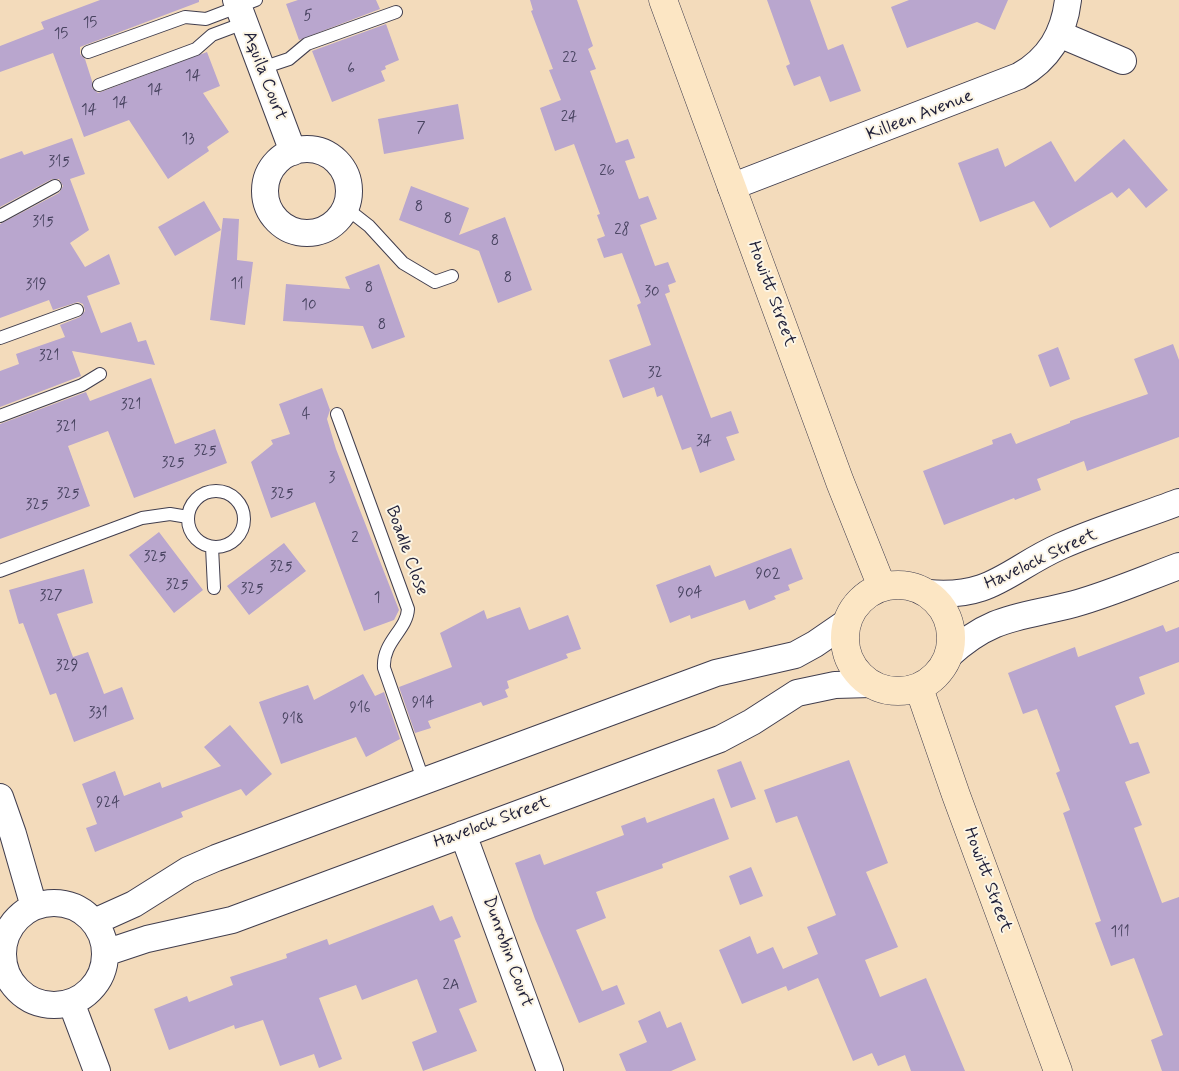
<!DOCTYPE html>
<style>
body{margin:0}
canvas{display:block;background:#f3dbbb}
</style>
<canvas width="1179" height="1071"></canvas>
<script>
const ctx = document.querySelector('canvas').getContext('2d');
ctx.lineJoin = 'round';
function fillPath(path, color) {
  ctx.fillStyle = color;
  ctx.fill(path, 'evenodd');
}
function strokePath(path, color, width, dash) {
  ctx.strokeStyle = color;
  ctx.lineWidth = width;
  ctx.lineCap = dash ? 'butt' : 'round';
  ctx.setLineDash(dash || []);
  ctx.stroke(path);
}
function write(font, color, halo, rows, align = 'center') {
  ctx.font = font + ' Mynerve,sans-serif';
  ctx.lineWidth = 4;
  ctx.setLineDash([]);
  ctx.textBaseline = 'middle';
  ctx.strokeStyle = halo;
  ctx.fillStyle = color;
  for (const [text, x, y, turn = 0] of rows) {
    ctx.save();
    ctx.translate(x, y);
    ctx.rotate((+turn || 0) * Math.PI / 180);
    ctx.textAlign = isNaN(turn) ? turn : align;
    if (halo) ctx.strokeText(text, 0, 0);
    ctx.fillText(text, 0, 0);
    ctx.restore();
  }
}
const building = new Path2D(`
 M100,0h99v2l-119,45v7l5,5 7,22v7l6,5 109,-41 13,34 -17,7 26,39 -22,15 2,4 -41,28 -39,-59 -45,17 -31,-84 -53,19v-26l44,-17 -3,-7z
 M298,0h78l4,9 -81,31 -13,-36z
 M530,0h47l16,46 -5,3 8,20 -6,2 26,72 12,-4 7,19 -10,3 14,38 9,-3 9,23 -17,6 15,41 13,-4 8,20 -8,3 2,7 -5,2 46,124 20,-7 8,22 -13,4 9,23 -35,13 -9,-26 -9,3 -20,-55 -5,2 -3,-10 -31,11 -14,-38 42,-15 -14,-40 4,-2 -19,-50 -18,5 -7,-19 8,-3 -8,-21 3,-1 -26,-70 -19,7 -15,-43 21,-8 -12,-30 4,-1 -22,-58 2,-1z
 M767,0h43l18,50 15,-6 18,47 -31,11 -10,-26 -26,10 -8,-20 4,-2z
 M909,0h99l-13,30 -18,-8 -70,26 -16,-41z
 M386,24l13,36 -14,6 1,3 -5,2 4,10 -53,21 -20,-51z
 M458,104l6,35 -80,15 -6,-35z
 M72,138l13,36 -15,5 19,51 -19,13 15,24 24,-13 11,30 -33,12 14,37 30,-11 7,20 8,-2 9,25 -83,-14 9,25 -81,31v-36l19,-7 -3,-10 49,-17 -5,-12 20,-8 5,-6 -2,-7 -5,-2 -25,8 -4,-10 -49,18v-94l59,-31 4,-7 -4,-7h-7l-52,28v-48l22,-8 2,4z
 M1124,139l44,51 -22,18 -17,-20 -12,10 -5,-6 -62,36 -16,-27 -54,21 -22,-59 40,-15 7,19 46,-26 24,41z
 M411,186l58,22 -10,27 46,-18 27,73 -34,13 -19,-52 -80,-31z
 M204,201l17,29 -46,26 -17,-29z
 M223,218l16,1 -2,41 16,2 -8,63 -35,-5z
 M379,264l26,73 -33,12 -9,-23 -80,-5 3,-37 64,5 -5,-12z
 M1173,344l6,16v77l-92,34 -3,-10 -47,18 4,11 -26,10 -1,-2 -70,27 -21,-54 70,-27 -1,-4 19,-7 5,11 54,-21v-2l78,-27 -14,-35z
 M1058,347l12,32 -20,8 -12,-32z
 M151,378l24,66 40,-15 12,34 -93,35 -26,-67 -40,15 22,60 -90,33v-115l86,-32 4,9z
 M322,388l8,22 -3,9 9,30 63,161 -5,10 -30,11 -49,-129 -44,16 -20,-56 22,-18 -2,-4 19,-6 -11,-30z
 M159,532l44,58 -29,23 -45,-58z
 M284,543l22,28 -57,44 -22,-29z
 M791,548l12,31 -15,6 2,5 -16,6 2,3 -27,11 -4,-10 -54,19 -1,-4 -20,8 -14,-38 54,-20 5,12z
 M84,569l9,34 -36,11 16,43 15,-5 16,42 18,-7 12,32 -60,23 -18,-49 -6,2 -27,-72 -4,1 -10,-34z
 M520,607l9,23 39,-15 13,34 -15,5 2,4 -61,23 2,7 -4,2 3,7 -25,9 -2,-4 -53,19 3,7 -16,5 -16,-46 53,-20 -12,-34 44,-23 3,9z
 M1163,625l3,7 13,-5v35l-40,15 6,17 -30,12 15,38 8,-2 12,31 -25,9 17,43 -8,3 28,75 17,-6v174h-17l-11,-31 12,-5 -29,-77 -23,8 -16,-43 6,-2 -38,-108 7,-3 -14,-37 4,-2 -23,-62 -14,5 -15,-41 67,-26 3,10z
 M363,674l12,22 9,-4 16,47 -34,18 -10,-20 -75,27 -22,-62 49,-17 6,15z
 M230,725l42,49 -26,22 -5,-7 -60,23 2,5 -88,35 -9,-24 11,-4 -15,-40 33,-13 9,25 36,-14 2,6 59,-22 -17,-19z
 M849,760l39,103 -22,9 32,75 -33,13 15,37 46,-19 39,93h-54l-6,-16 -27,11 -6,-13 -19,8 -35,-83 -30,13 -2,-5 -44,18 -23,-54 31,-14 7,18 16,-7 10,22 35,-15 -11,-27 29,-12 -39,-99 -21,7 -12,-33z
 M741,761l15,38 -25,9 -14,-38z
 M714,798l15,41 -67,25 1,4 -67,24 10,26 -30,12 26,61 15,-6 8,19 -46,19 -44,-104 -20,-56 25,-9 4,11 80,-30 -3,-9 24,-9 2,6z
 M751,867l12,29 -23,9 -11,-29z
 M433,905l7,16 12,-5 9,21 -7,3 23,62 -18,7 18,42 -54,20 -11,-29 25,-10 -20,-53 -55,21 -6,-15 -37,13 23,61 -23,9 -5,-14 -34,12 -17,-46 -28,9 -1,-4 -65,25 -15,-41 33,-13 2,6 44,-17 -3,-8 57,-19 -1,-4 41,-15 2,6z
 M660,1011l7,17 14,-6 15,38 -25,11h-45l-7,-17 28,-12 -9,-21z`);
const lane = new Path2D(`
 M88,52l97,-35 21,2 50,-19
 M262,68l27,-9 18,-15 89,-32
 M99,85l97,-36 16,-14 32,-12
 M346,208l23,18 34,37 32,19 17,-6
 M0,216l55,-30
 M0,338l77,-28
 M337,414l71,195c-1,21 -26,33 -24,59l40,114
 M0,416l82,-31 18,-11
 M188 519a28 28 0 1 1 56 0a28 28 0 1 1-56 0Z
 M212,547l2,41
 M0,571l142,-53 28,-4 18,3`);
const street = new Path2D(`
 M236,0l57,152
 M1059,34l64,27
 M265 191a42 42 0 1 1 84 0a42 42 0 1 1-84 0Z
 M731,187l288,-111c30,-17 45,-42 49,-76
 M928,593c64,6 81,-24 133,-47 38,-17 79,-29 118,-44
 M948,656c44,-41 72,-38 126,-52 36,-10 70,-25 105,-38
 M0,797l13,37 21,73
 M463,834l87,237
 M3 954a51 51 0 1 1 102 0a51 51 0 1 1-102 0Z
 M94,922l40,-18 54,-34 28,-12 500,-185 79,-18 20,-11 32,-22
 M105,953l42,-14 85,-19 488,-181 32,-17 45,-29 38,-8 36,-1
 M71,1002l26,69`);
const secondary = new Path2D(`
 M663,0l177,482 42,105
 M845 638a53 53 0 1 1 106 0a53 53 0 1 1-106 0Z
 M919,688l37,107 102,276`);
const numberNames = [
 ["5",308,17],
 ["15",90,24],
 ["15",61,35],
 ["22",570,59],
 ["6",351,70],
 ["14",193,77],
 ["14",155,91],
 ["14",120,104],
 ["14",89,111],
 ["24",569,118],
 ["7",421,129],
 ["13",188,140],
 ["315",59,163],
 ["26",607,172],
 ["8",419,208],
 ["8",448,220],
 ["315",43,223],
 ["28",622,231],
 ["8",495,242],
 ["8",508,279],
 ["11",237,285],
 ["319",36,286],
 ["8",369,289],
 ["30",652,293],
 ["10",309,306],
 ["8",382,326],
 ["321",49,357],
 ["32",655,374],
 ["321",131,406],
 ["4",306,415],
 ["321",66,428],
 ["34",704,442],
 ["325",205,452],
 ["325",173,464],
 ["3",332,479],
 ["325",68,495],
 ["325",282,495],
 ["325",37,506],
 ["2",355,539],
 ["325",155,558],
 ["325",281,568],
 ["902",768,575],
 ["325",177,586],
 ["325",252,590],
 ["904",690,594],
 ["327",51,597],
 ["1",377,599],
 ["329",67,667],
 ["914",423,704],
 ["916",360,709],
 ["331",98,714],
 ["918",293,720],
 ["924",108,804],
 ["111",1120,933],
 ["2A",451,986]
];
const streetNames = [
 ["Aquila Court",264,76,69],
 ["Killeen Avenue",920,116,-21],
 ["Howitt Street",771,294,70],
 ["Boadle Close",406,551,70],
 ["Havelock Street",1041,560,-25],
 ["Havelock Street",492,823,-20],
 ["Howitt Street",987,880,70],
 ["Dunrobin Court",507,952,70]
];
fillPath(building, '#b9a6ce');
strokePath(lane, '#413e4e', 14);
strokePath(street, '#413e4e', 28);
strokePath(secondary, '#413e4e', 29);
strokePath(lane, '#fff', 12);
strokePath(street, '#fff', 26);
strokePath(secondary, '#fce6c4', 28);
write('15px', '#484360', null, numberNames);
write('18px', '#22223b', '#fcf5e5', streetNames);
</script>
